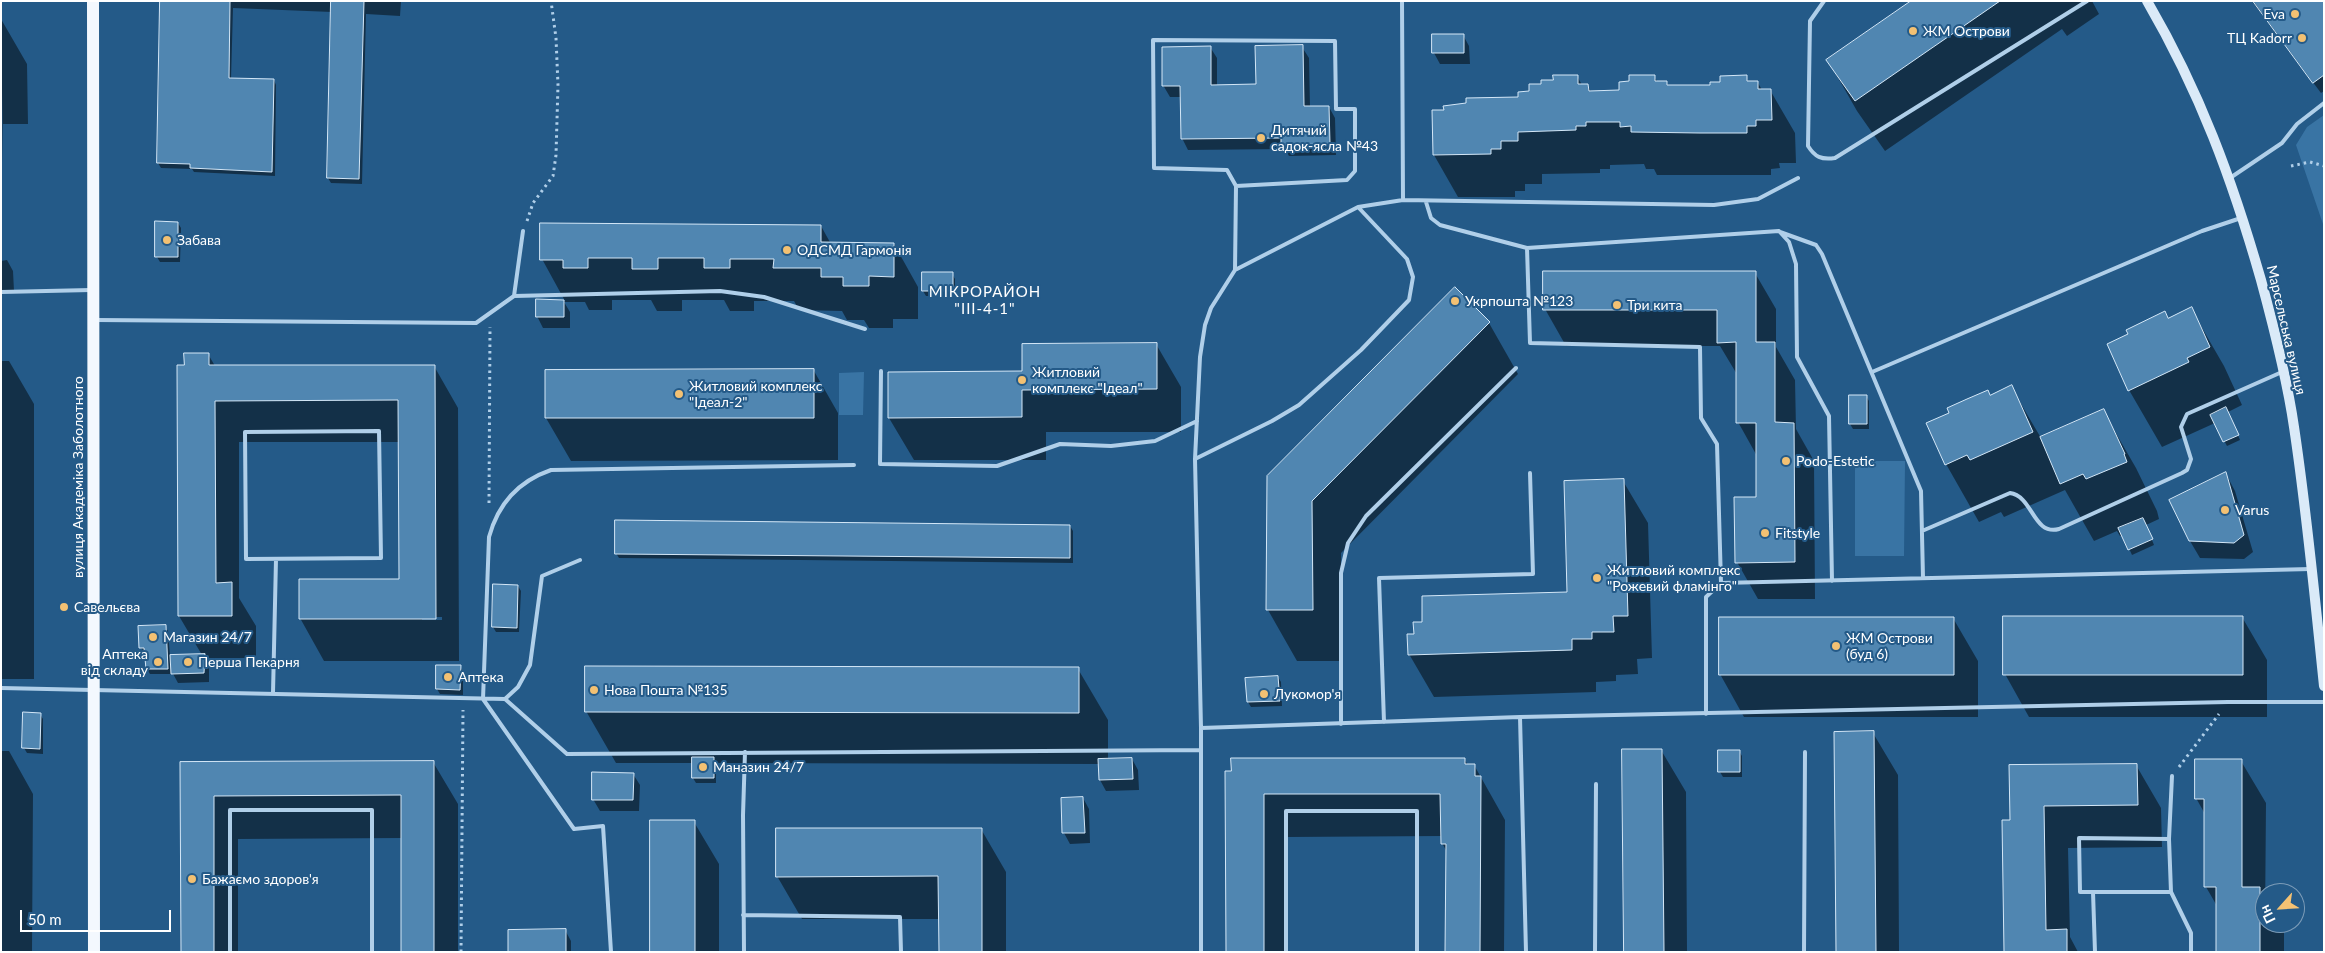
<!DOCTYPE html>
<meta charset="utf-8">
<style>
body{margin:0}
#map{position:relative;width:2325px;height:953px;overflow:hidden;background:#245a88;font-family:Lato,sans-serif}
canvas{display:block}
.frame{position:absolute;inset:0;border:2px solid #fff;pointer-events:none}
.north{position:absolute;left:2255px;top:883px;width:50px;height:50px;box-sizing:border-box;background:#245a88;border:1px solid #7c9cb8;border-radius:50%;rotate:244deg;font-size:14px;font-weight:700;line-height:20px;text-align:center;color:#fff}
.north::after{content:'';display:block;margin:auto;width:18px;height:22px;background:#f3c173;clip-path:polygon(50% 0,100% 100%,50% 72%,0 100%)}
.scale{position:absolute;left:20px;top:910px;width:151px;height:22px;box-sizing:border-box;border:2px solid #fff;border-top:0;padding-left:6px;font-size:15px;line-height:18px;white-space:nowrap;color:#fff;-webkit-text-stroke:4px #245a88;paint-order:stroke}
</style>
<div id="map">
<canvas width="2325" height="953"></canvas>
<div class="frame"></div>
<div class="north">Пн</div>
<div class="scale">50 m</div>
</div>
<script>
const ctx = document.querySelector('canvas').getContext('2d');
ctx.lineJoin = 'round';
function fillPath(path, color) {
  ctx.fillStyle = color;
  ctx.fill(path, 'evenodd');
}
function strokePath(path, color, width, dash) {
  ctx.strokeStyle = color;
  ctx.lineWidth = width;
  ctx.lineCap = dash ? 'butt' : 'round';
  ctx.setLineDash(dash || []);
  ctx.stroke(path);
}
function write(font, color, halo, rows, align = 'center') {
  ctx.font = font + ' Lato,sans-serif';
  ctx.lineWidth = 4;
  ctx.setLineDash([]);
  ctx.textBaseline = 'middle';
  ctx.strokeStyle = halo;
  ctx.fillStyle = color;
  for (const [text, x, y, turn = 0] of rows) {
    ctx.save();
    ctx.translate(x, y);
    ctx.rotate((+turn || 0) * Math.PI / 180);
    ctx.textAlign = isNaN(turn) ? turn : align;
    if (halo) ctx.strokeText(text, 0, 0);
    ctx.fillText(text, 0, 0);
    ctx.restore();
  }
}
const green = new Path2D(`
 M2324,115v112l-28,-82 11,-18z
 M864,372l-1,43h-24v-42z
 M1855,461h50l-1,95h-49z`);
const shadow = new Path2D(`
 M162,1h239l-1,15 -34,-2 -4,170 -31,-1 -3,-5 4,-166 -99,-4 -2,71 43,1 2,5 -1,91 -81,-4 -2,-3 -31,-1 -3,-5z
 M1913,1h179l7,13 -32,22 -5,-7 -177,122 -28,-40 -29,-51z
 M2252,1h72v90l-3,2z
 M1,19l26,45 1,60h-25v38z
 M1433,35h30l6,11 1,18h-30l-6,-11z
 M1210,47l7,11v28h40l45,-39 7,11 1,49h19l6,11 1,37 -47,1 -4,-7 -97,1 -6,-12v-41h-12l-7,-12z
 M1577,76l5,9h6l3,7h29l34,-15 4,5h8l3,4h42l35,-9 3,6h9l4,7h8l25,43 1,30h-17l1,5 -9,1v6h-114l-3,-6h-8l-2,-5 -34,1v4h-10v4l-58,1v10h-17v7h-10v6h-57l-24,-42 11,-44 75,-13 22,-12z
 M157,223h21l3,5 -1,34h-20l-3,-5z
 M821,226l10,18h63l24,43v32h-25v9h-24l-5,-8h-17l-5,-9 -43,-1 -5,-9h-40v10h-24l-6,-11h-42v11h-25l-6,-11h-39v10h-23l-4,-8h-21l6,10v16h-27l-6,-12v-16l28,1 -23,-42z
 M7,260l6,11 1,20 -13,1v-31z
 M1755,273l21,36v38l19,33 1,49 18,32 1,138h-57l-21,-37 20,-64v-42l-19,-34v-46l-18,-30h-154l-21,-37z
 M952,274l3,5v17h-29l-3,-5z
 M2191,309l33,57 18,39 -14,7 12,28 -13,6 -12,-23 -53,24 -33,-57 40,-71z
 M1489,323l29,51 -177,179 1,108h-45l-29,-51v-133z
 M1156,344l25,43v45h-135v28h-132l-25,-42 134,-46z
 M208,354l7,12h219l24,42 1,253h-135l-24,-43 100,-37 -1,-139h-160v156l17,28v32h-50l3,6v18l-31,1 -7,-13v4h-21l-3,-5 -1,-16 -5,-5 -1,-21 25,-1 3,5 2,25 32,-1 -23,-39 6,-250zM422,617h20v3h-20z
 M1,361h8l25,43v275h-33z
 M546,371h268l24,42v47l-267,1 -25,-43z
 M2011,387l30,51 62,-27 33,57 21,43 2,8 -13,6 8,20 -22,10 -9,-20 -3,1 -3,-5 -23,10 -29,-51 -61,27 -3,-5 -22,10 -33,-58 44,-68z
 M1866,396l3,5v28h-16l-3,-5z
 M2226,474l9,17 18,61 -9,7 -44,-1 -10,-17z
 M1623,481l25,42 4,135 -15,1 1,15 -22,1v6l-20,1v10l-162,5 -25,-43 160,-61z
 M1070,526l3,5v32l-454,-5 -3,-5z
 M518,586l3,5 -2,41h-23l-3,-5z
 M2242,617l25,43v57h-238l-24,-43z
 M1953,618l25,43v56h-234l-24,-43z
 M437,666h23l3,6v23l-23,-1 -3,-5z
 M1078,669l30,51v40l24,-1 6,11 1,20 -33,1 -6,-11 -1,-16 -383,-1v20h-20l-3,-5v-15h-77l-30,-52z
 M1278,677l3,5 1,24 -31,1 -3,-5 -1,-23z
 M40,714l3,5v35l-16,-1 -3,-5z
 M1873,733l25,42 1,177h-61z
 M1661,750l25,42 1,160h-62z
 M1,751h8l24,43 -1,158h-31z
 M1739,751l3,5v21h-19l-3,-5z
 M1464,759l4,6h6l31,55 -1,132h-58l1,-100 -5,-9v-7l-154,1v115h-61v-179z
 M2241,761l25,42 -1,120h14l5,8v21h-67v-46l-11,-19 -1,-73 -9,-16z
 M433,762l25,42v148h-56v-114l-164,1v113h-56v-189z
 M2136,765l25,43 1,39 -94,1 2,89 8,15h-73l6,-131v-55z
 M633,774l7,11 -1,26h-39l-7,-12z
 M1083,798l6,11 1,34 -20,1 -6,-11z
 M694,822l25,42v88h-67z
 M981,829l25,43v80h-66v-33h-138l-25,-43z
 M565,930l6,11v11h-62z`);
const building = new Path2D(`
 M160,1h70l-1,77 45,1 -2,93 -82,-4v-4l-33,-1z
 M331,1h33l-5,178 -32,-1z
 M1911,1h89l-145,100 -29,-41z
 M2253,1h71v74l-11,8z
 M1432,34h32v19h-32z
 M1303,45l1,61h25l1,38 -49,1v-7l-100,1 -1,-53h-18v-39l49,-1v39l45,-1 -1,-38z
 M1553,75h25v9h10l1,7 30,-1v-8l10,-1v-6h26v6h12v4h43v-3h10v-6l27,-1v6h11v8h13l1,31h-16v6h-9v7h-48l-68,-1v-6l-11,1v-5h-34v4h-10v4l-58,2v9h-17v8h-10v5l-58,1 -1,-45h12l-1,-4 23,-3v-5l52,-1v-5l11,-1v-7h12v-4h12z
 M155,221l23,1v35h-23z
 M540,223l281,2v17l73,1v34l-25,-1v10h-26v-9h-22v-9h-48l1,-9h-44v9h-26v-10h-46v11h-26v-11h-44v10h-25v-8h-23z
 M1543,271h213v71h19v80l19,1 1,139 -60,1 -1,-66h22v-74h-20v-81l-19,1v-33h-174z
 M922,272h31v19h-31z
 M1455,287l35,35 -178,179 1,109h-47l1,-134z
 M536,299l28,1v17h-28z
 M2192,307l18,40 -23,11 2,4 -61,29 -21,-47 21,-10 -2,-4 39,-19 3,7z
 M1157,343v46l-135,1v27l-134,1v-46l134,-1v-27z
 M184,353h25v12h226l1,254h-137v-40h100l-1,-179 -183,1 1,182 16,-1v34h-54l-1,-251h7z
 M814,369v49h-269v-48z
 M2012,385l21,47 -63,28 -3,-5 -22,10 -19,-42 23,-10 -2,-5 20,-9 21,-9 2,5z
 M1849,395h18v29h-18z
 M2226,407l13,28 -16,7 -13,-27z
 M2104,409l21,45h-1l3,8 -41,17 -3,-5 -23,10 -20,-47z
 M2226,472l18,63 -10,8 -45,-2 -20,-41z
 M1624,479l4,137h-15l1,16h-22v7h-20v11l-164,5 -1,-21h7l-1,-12h9v-26l145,-4 -3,-111z
 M2143,518l10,21 -25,11 -10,-22z
 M615,520l455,5v33l-455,-4z
 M493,584l25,1 -1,43 -25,-1z
 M2003,616h240v59h-240z
 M1719,617h235v58h-235z
 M166,625l2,44h-22l-2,-21h-5l-1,-22z
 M205,654l-1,19 -33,1 -1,-19z
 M436,665h25l-1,25 -24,-1z
 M585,666l494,1v46l-494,-1z
 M1278,676l2,25 -33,1 -2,-24z
 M23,712l18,1 -1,36 -18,-1z
 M1874,731l2,221h-40l-2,-220z
 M1622,749h40l2,203h-40z
 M1718,750h22v22h-22z
 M692,757h22v21h-22z
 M1132,758l1,21 -34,1 -1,-21z
 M1231,758h234v6h10v12h6l-1,176h-35l1,-108h-5l-1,-50h-176v158h-38l-1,-181h6z
 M2195,759h47v128h18v65h-44v-65h-12v-88h-9z
 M434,761v191h-33v-157l-187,1v156h-33l-1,-190z
 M2137,764l1,41 -94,1 2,124 21,-1v23h-63l-2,-132h8l-1,-55z
 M592,772l42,1 -1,27h-41z
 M1083,797l2,36h-23l-1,-35z
 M650,820h45v132h-45z
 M776,828h206v124h-43l-1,-76 -162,1z
 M566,929v23h-58v-22z`);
const path = new Path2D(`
 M2291,166l19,-4 14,4
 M527,221l6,-18 20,-27 3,-21 2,-70 -2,-47 -5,-37
 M489,503l1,-176
 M2179,767l40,-53
 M461,952l2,-242`);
const lane = new Path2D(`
 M1402,1l1,199
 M1824,1l-14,20 -2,125c7,11 13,14 27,12l252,-157
 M2230,178l52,-35 15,-19 27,-21
 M1426,202l5,16 9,7 87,23 252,-17 10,11 7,22 1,93 32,59 3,165
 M1780,232l36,13 6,9 99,237 2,87
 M1527,248l3,95 170,4 1,71 16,26 4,139
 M1235,270l1,-84 111,-6 8,-9v-62h-19l-1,-68 -182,-1 1,128 73,2 9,16
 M1,292l90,-2
 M514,296l9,-65
 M96,320l380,3 38,-27 206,-5 44,6 101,32
 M881,371l-1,93 117,2 63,-22 51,2 44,-5 42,-20
 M1872,372l330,-141 39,-13
 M379,431l2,127 -135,1 -1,-127z
 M1195,459l77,-38 27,-16 62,-55 48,-50 4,-23 -6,-18 -49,-52
 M1922,531l88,-38c23,3 23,43 49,36l123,-56 5,-3 4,-11 -10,-32 6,-13 95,-42
 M1,688l504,11 62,55 634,-4v-22l319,-11 708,-15h96
 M273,693l3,-134
 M505,699l13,-12 12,-22 12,-89 38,-16
 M1706,714v-117l15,-14 590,-14
 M1520,717l6,235
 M1384,722l-5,-144 154,-4 -3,-101
 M1341,724v-151l7,-30 18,-27 150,-148
 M1201,728l-6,-269 5,-102 5,-32 6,-17 24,-38 123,-63 45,-7 311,5 44,-6 40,-21
 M2172,776l-3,63 2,53 20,41v19
 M2169,839l-90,-1 1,54h91
 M2093,892l2,60
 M743,915l157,2 1,35
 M230,952v-142h142v142
 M611,952l-8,-126 -29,3 -91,-130 6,-162c9,-33 30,-56 62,-67l303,-5
 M744,952l-1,-137 2,-63
 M1201,952v-202
 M1286,952v-141h131v141
 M1595,952l1,-168
 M1804,952l1,-200`);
const secondary = new Path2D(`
 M2147,1c53,91 85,178 114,279 13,48 26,98 33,147 13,86 21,173 30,259`);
const primary = new Path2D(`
 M93,1l1,951`);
const markers = [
 [2295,14,5,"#f3c173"],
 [1913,31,5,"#f3c173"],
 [2302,38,5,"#f3c173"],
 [1261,138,5,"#f3c173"],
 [167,240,5,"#f3c173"],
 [787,250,5,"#f3c173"],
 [1455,301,5,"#f3c173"],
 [1617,305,5,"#f3c173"],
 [1022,380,5,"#f3c173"],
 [679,394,5,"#f3c173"],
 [1786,461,5,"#f3c173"],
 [2225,510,5,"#f3c173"],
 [1765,533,5,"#f3c173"],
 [1597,578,5,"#f3c173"],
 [64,607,5,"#f3c173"],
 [153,637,5,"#f3c173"],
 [1836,646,5,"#f3c173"],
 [158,662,5,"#f3c173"],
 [188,662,5,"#f3c173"],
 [448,677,5,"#f3c173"],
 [594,690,5,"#f3c173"],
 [1264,694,5,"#f3c173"],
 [703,767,5,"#f3c173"],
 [192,879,5,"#f3c173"]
];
const poiNames = [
 ["Eva",2285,14,"right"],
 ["ЖМ Острови",1923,31],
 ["ТЦ Kadorr",2292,38,"right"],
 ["Дитячий",1271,130],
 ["садок-ясла №43",1271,146],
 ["Забава",177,240],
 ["ОДСМД Гармонія",797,250],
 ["Укрпошта №123",1465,301],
 ["Три кита",1627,305],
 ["Житловий",1032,372],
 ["комплекс \"Ідеал\"",1032,388],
 ["Житловий комплекс",689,386],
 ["\"Ідеал-2\"",689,402],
 ["Podo-Estetic",1796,461],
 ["Varus",2235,510],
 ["Fitstyle",1775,533],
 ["Житловий комплекс",1607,570],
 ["\"Рожевий фламінго\"",1607,586],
 ["Савельєва",74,607],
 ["Магазин 24/7",163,637],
 ["ЖМ Острови",1846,638],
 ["(буд 6)",1846,654],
 ["Аптека",148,654,"right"],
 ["від складу",148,670,"right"],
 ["Перша Пекарня",198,662],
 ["Аптека",458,677],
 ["Нова Пошта №135",604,690],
 ["Лукомор'я",1274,694],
 ["Маназин 24/7",713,767],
 ["Бажаємо здоров'я",202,879]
];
const streetNames = [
 ["Марсельська вулиця",2286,330,77],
 ["вулиця Академіка Заболотного",78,477,-90]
];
const neighbourhoodNames = [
 ["МІКРОРАЙОН",985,292],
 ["\"ІІІ-4-1\"",985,309]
];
fillPath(green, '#3974a4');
fillPath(shadow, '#0007');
fillPath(building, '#5086b1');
strokePath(building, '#d4e7f7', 1);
strokePath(path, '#b0cfe9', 3, [2.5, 4]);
strokePath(lane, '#b0cfe9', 4);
strokePath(secondary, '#daeaf8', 10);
strokePath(primary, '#f3f8fe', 12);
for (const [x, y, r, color] of markers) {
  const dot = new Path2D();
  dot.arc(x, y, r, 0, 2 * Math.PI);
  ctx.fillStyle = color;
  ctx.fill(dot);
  strokePath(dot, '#245a88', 2);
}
write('14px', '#fff', '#245a88', poiNames, 'left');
write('14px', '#fff', '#245a88', streetNames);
ctx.letterSpacing = '1px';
write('15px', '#fff', '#245a88', neighbourhoodNames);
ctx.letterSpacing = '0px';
</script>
